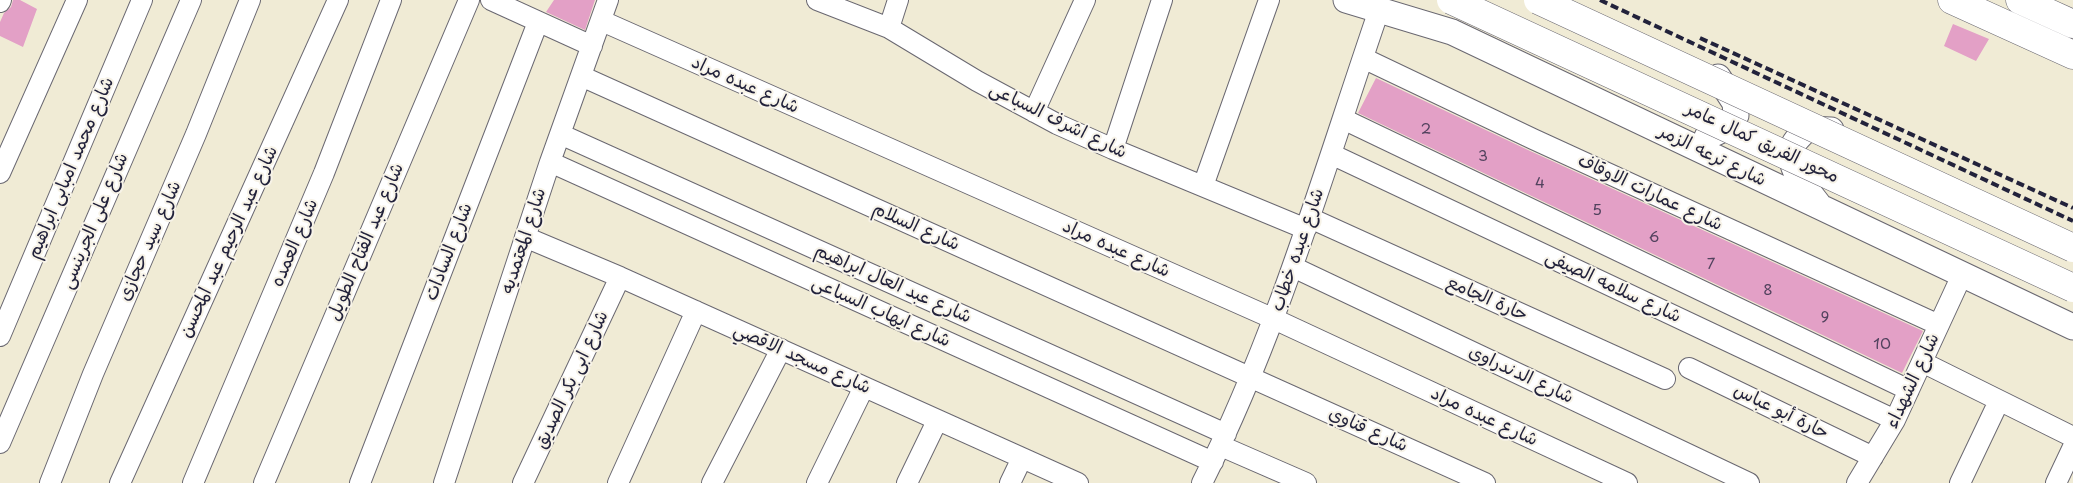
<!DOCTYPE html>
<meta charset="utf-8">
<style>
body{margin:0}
canvas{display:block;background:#f0ebd5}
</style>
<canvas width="2073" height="483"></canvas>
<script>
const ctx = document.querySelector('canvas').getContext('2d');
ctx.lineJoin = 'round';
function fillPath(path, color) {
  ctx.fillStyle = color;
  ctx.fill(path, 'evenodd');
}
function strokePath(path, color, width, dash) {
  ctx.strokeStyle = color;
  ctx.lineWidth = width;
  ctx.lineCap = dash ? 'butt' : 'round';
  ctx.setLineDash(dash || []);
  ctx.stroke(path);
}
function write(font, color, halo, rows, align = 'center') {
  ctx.font = font + ' "Playpen Sans","Playpen Sans Arabic",sans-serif';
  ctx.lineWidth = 4;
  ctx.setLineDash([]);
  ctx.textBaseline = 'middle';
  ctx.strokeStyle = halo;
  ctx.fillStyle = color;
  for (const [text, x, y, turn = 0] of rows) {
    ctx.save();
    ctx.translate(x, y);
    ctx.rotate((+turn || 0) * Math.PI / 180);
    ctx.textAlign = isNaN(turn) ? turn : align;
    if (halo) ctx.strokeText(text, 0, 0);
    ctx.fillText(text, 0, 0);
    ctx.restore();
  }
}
const building = new Path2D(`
 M13,0h7l17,9 -14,38 -23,-11v-14l4,-9 7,-6z
 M554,0h41l-10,30 -39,-18z
 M1953,24l36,15 -13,22 -32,-15z
 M1376,78l152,72 395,181 -21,42 -544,-260z`);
const minor = new Path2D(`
 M491,0l101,46
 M817,0l72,28 88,53 80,43 56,25 193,80
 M0,2l1,-2
 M602,21l672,298 353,164
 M889,28l9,-28
 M1363,58l170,81 406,186
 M581,76l904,407
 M1034,112l51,-112
 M1343,119l566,271
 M560,134l666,300
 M1113,149l49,-149
 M1331,154l564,266
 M550,162l663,300
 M0,173l77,-173
 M1203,186l66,-186
 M1310,218l355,161
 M525,237l95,40 458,206
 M1293,267l456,216
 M0,336l142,-336
 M1922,362l151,75
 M1689,368l184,89
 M0,443l191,-443
 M1221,446l85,37
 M50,483l43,-109 103,-240 54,-134
 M120,483l218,-483
 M193,483l131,-310 67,-173
 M264,483l205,-483
 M360,483l178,-461
 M444,483l106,-321 58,-162
 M523,483l97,-206
 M618,483l78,-172
 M712,483l69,-134
 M817,483l47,-96
 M907,483l30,-62
 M1010,483l12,-25
 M1202,483c76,-151 122,-313 177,-473
 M1857,483l38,-63 67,-145
 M1960,483l39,-82
 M2056,483l17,-36`);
const tertiary = new Path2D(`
 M1346,0l106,32 621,295
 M1707,137l15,-7 14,-15 -1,-12 -17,-26
 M1818,204c-11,-15 -34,-39 -24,-60 2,-5 9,-11 13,-15l24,1`);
const primary = new Path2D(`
 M1952,0l121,55
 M2020,0l53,24`);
const rail = new Path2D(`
 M1600,0l473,221
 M1700,38l373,170`);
const motorwayBridge = new Path2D(`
 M1451,0l622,288
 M1538,0l535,248`);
const numberNames = [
 ["2",1426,130],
 ["3",1483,157],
 ["4",1540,184],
 ["5",1597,211],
 ["6",1654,238],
 ["7",1711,265],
 ["8",1768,291],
 ["9",1825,318],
 ["10",1882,345]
];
const streetNames = [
 ["شارع عبده مراد",745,85,24],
 ["شارع اشرف السباعى",1058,121,26],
 ["محور الفريق كمال عامر",1762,143,25],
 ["شارع ترعه الزمر",1712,156,26],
 ["شارع محمد امبابى ابراهيم",71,168,-67],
 ["شارع عمارات الاوقاف",1650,193,25],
 ["شارع على الجرينسى",95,221,-67],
 ["شارع السلام",916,227,24],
 ["شارع سيد حجازى",150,241,-66],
 ["شارع المعتمديه",524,241,-72],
 ["شارع عبد الرحيم عبد المحسن",229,242,-65],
 ["شارع عبد الفتاح الطويل",366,242,-67],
 ["شارع العمده",295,243,-67],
 ["شارع عبده مراد",1116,249,24],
 ["شارع عبده خطاب",1298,250,-71],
 ["شارع السادات",449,252,-69],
 ["شارع عبد العال ابراهيم",893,284,24],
 ["شارع سلامه الصيفى",1613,287,25],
 ["حارة الجامع",1487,299,24],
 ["شارع ايهاب السباعى",881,312,24],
 ["شارع مسجد الاقصي",802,359,24],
 ["شارع الدندراوى",1521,375,25],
 ["شارع ابى بكر الصديق",572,380,-65],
 ["شارع الشهداء",1913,381,-65],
 ["حارة أبو عباس",1781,412,26],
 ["شارع عبده مراد",1484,417,25],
 ["شارع قناوي",1368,430,24]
];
fillPath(building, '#e3a0c6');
strokePath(minor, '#6a6871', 22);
strokePath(tertiary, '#6a6871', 27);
strokePath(primary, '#6a6871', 29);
strokePath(minor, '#fff', 20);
strokePath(tertiary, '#fff', 25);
strokePath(primary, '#fff', 28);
strokePath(rail, '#22223b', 4, [8, 4]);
strokePath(motorwayBridge, '#6a6871', 29, []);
strokePath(motorwayBridge, '#fff', 28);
write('15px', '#52425e', null, numberNames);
write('18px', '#22223b', '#f7f3e8', streetNames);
</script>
